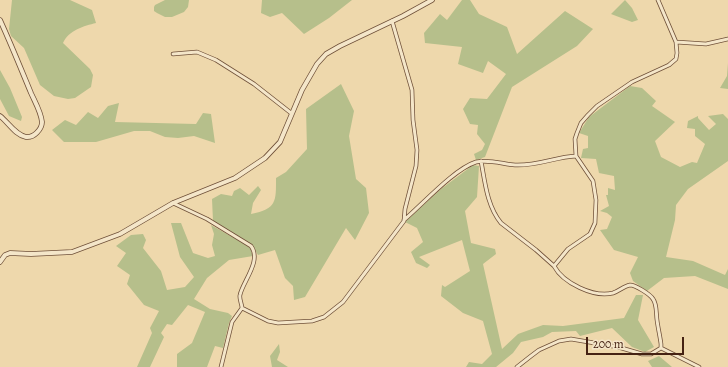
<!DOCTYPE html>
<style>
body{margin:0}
#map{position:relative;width:728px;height:367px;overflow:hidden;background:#eed8ac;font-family:Alegreya,serif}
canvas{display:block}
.scale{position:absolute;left:586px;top:337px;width:98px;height:18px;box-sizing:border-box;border:2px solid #452213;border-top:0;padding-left:5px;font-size:12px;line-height:14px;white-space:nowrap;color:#452213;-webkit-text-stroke:3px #f4e6c9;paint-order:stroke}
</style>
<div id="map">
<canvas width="728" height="367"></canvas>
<div class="scale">200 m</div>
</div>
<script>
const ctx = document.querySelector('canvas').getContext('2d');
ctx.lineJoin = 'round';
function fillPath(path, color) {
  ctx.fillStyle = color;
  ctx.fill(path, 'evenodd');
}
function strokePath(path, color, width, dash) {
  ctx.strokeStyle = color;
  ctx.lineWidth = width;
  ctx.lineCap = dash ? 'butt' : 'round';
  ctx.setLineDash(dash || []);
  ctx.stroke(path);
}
const green = new Path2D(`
 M12,0h58l22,10 4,13c-12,3 -27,7 -33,20l27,26 3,6 -2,12 -16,11 -7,1 -14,-3 -14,-11 -16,-37 -13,-12 -2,-7z
 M165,0h24l-1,7 -4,5 -12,5h-7l-8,-4 -3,-2v-4l1,-2z
 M262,0h90l-23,18 -25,16 -22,-21 -12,4 -9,-4z
 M462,0h8l9,14 28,13 10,27 48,-43 28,18 -16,17 -65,41 -27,70 -9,3 -2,-6 8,-4 3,-6 -8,-10 1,-9 -8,-1 -7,-15 7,-11 17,1 19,-25 -18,-13 -5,12 -25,-9 4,-17 -37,-4 -1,-10 16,-19 7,6z
 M625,0l7,8 6,12 -6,2 -21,-8z
 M728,63v26l-8,-1 7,-12z
 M0,70l10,18 12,29 -1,4 -12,-5 -9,-17z
 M341,84l13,27 -5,25 7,43 10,9 3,25 -14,27 -9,-12 -41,69 -11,3 -1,-14 -8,-8 -10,-28 -17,5 -6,-10 -39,-24 -1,-22 9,-5 11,2 2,-5 6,-3 9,7 9,-9 3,4 -8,13 -2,11c26,-5 25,-13 25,-36l10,-6 21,-23 -1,-40z
 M630,86l12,2 14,13 -4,5 23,16 -20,19 6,16 19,10 12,-5 5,1 8,-19 -10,-8v-7l-8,-1 1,-7 10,-5v2l11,12 7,-6 -8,-8 15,-2 5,5v42l-40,28 -12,16 -1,15 -9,37 27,4 32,14 3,-6v20l-33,-13 -31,2 -17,13 -14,-10 -3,-8 8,-16 -24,-7 -14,-20 7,-1 5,-12 -5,-4 -7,-2 9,-5 -3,-11h2v-7l7,2 -1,-14 -15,-3 -3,-14 -15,-1 2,-9 5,-1v-12l-9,-3 10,-16z
 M119,103l-4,19 81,2 7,-11 8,1 4,29 -21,-7 -16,2 -13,-1 -15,-6h-16l-38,11h-32l-12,-12 13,-10 11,5 12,-13 10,6 10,-12z
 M473,165l6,1 -2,31 -12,14 6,32 24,6 1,5 -13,10 19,85 16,-15 25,-9 20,1 61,-8 12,-23h7l-5,25 16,27 -9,5 -13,-5 -20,-19 -32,8 -4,-5 -24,1 -9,5 -22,5 -8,11 -17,14h-30l3,-5 13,2 10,-10 -9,-33 -20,-8 -22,-17 1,-11 3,2 25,-16 -8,-31 -43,17 11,8 -3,3 -11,-5 -5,-11 12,-10 -6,-14 -12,-6 36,-33z
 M171,223h10l12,30 15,5 7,-2 -3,-11 2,-11 -3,-9 39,22 3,9 -24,4 -22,18 -13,21 16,10 18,4 4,3 -3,7 -6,25 -8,-2 -8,21h-30v-13l15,-11 13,-31 -17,-7 -16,20 -5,-1 -6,9 3,4 -14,30h-13l15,-34 -2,-5 9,-17 -15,-6 -17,-21 3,-9 -13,-9 9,-13 -10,-7 15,-11 12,-1 3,6 -3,8 18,23 6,19 18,-3 9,-10 -14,-20z
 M279,344l1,8 -3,8 11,7h-16l-2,-11z
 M659,356l13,11h-20l-4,-6z`);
const minor = new Path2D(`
 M658,0l18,42 1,11 -1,6 -7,6 -37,17 -35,24 -9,9 -7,8 -4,10 -2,6 1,17 17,25 3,19 -1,23 -5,11 -22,15 -14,17c9,17 40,32 59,27 6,-2 11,-7 17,-8 5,0 20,9 23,14 4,5 3,14 4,21 1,8 3,16 4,24v4
 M676,42l30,2 22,-5
 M173,54l24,-2 19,8 38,24 37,29
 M481,161c4,21 6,45 20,62l35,27 18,16
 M173,203l34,16 44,27c11,15 -8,35 -11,49 -1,4 2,9 2,13
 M404,220c18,-15 50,-51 72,-58 12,-3 27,2 39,3 23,1 40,-8 61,-9
 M661,348l38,19
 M221,367l11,-45 10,-14 26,13 10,2 34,-2 12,-4 19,-15 61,-81 1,-12 11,-43 1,-16 -4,-30 -1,-30 -20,-69
 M517,367l14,-11 8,-6 20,-9 12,-2 47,8 24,7h9l10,-6`);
const tertiary = new Path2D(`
 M0,20c11,24 21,49 31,73 4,9 10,19 11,29 0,7 -8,16 -16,15 -11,-2 -18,-15 -26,-21
 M0,262l5,-7 5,-2 21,1 41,-2 48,-18 53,-31 62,-25 30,-20 15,-16 22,-52 15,-26 9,-10 14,-8 63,-30 29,-16`);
fillPath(green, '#b6bf8b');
strokePath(minor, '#6f5039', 4.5);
strokePath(tertiary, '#6f5039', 5.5);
strokePath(minor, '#f4e6c9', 3);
strokePath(tertiary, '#f4e6c9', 4);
</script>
